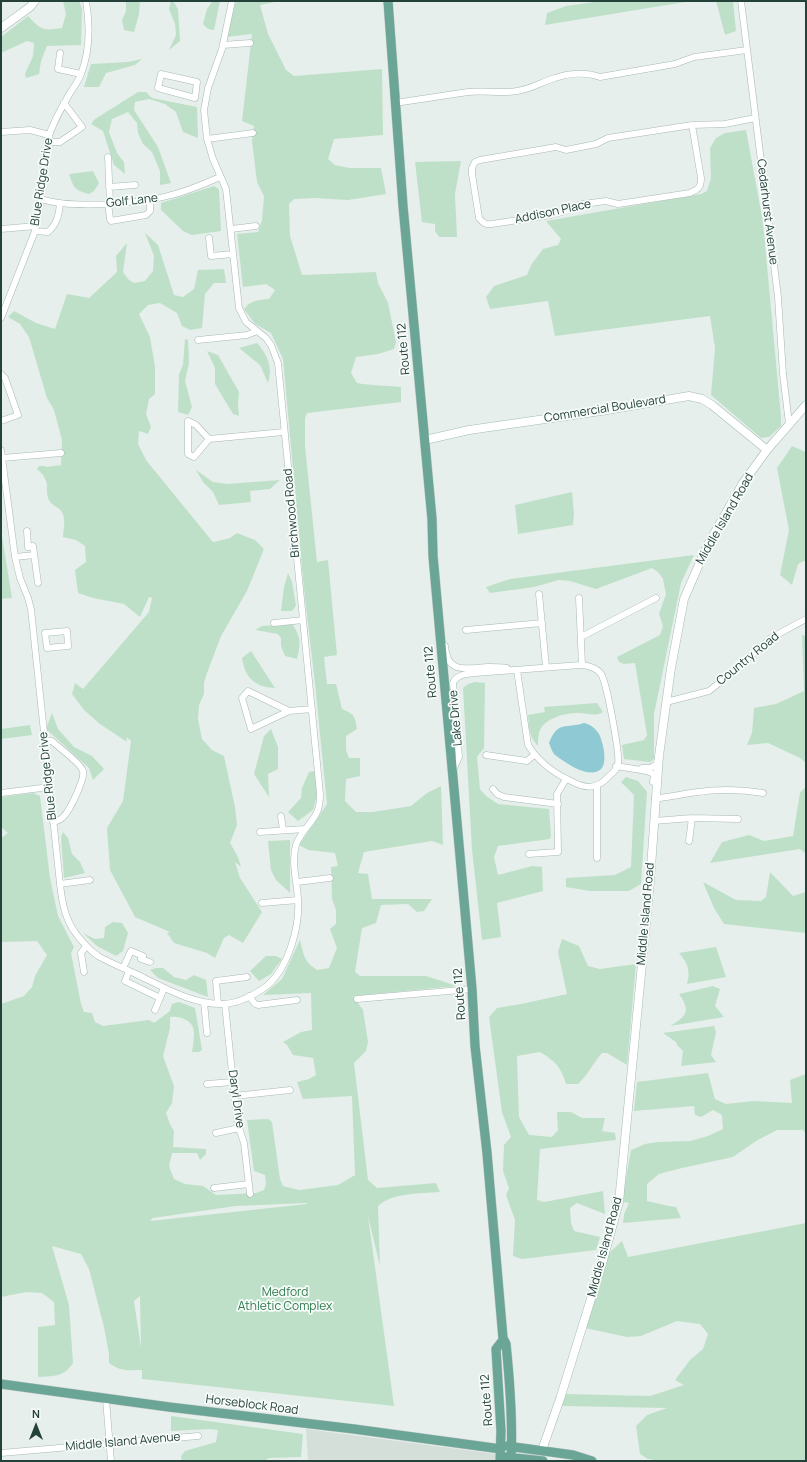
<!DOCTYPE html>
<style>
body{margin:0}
#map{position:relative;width:807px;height:1462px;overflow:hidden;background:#e6efeb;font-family:Manrope,sans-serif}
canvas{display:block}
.frame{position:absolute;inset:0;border:2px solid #24423a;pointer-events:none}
.north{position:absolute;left:16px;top:1406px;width:40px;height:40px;-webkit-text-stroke:3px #f7fbf9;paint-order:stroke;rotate:0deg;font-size:11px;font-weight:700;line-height:16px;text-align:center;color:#24423a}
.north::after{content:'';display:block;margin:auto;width:14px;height:18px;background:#24423a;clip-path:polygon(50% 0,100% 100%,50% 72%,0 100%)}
</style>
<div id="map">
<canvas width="807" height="1462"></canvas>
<div class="frame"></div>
<div class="north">N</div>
</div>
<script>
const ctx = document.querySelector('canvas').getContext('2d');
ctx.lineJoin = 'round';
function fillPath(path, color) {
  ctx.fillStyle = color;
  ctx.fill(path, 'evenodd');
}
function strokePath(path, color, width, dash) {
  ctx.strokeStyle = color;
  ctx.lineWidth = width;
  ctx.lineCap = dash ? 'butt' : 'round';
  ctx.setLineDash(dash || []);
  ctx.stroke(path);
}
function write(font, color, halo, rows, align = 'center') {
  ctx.font = font + ' Manrope,sans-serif';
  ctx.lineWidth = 3.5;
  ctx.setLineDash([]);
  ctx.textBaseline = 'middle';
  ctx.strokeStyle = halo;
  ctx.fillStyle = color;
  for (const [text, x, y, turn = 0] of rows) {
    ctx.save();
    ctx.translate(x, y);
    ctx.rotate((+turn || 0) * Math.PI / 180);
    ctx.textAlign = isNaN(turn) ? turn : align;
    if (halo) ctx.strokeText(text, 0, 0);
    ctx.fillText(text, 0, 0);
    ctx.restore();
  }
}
const built = new Path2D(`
 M306,1429l190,25 45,7h-233z`);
const green = new Path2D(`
 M63,1h16l3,8 -1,36 -34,1 -6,15 -2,13 -13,4 -1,-4 8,-18 1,-13 -7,-2 -26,12v-16l27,-21c13,14 15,15 34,12l4,-14z
 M126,1h14l-1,13 -5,18 -10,-2 -2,-10 4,-9z
 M171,1h2l5,8 2,32 -11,9 7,-15 -1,-11 -6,-15z
 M211,1h9l-6,29 -6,-1 -5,-5 4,-15 5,-7z
 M236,1h44l-20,4 8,29 18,36 8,6 88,-7 1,66 -49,4 -6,20 7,6 14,3h32l5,26 -38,6 -34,-2 -20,1 -5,5 1,32 12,39 74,-3 2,11 10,20 8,39 -2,7 -16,5 -22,3 -5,16 6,10c15,3 29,2 44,4v15l-94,11 -2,5v28l12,116 11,-2 9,95 -13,2 3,27h9l6,25c12,5 13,7 15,20l-11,7v14l3,8h11v18l-14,3 -1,22 11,11h17l38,-6 16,-13 14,-7 2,59 -11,-4 -68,11 -6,21 10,1 4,25h60l-8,12 -7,1 -9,-8 -27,1 -5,18 -14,5 -7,44 5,4h66l31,10 -104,10 10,14 5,32 -2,9 -12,12 14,117 9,8 59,-5 4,9c-20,2 -47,0 -62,14l2,60 -12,-50 26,190 -252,-27v-9c-15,0 -21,2 -33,-7v-9l-5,-27 -15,-58 -8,-15 -29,-8 17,59 4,58c-9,14 -19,13 -35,14v-50l17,-2 -1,-23 -12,-9 -16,-1 -25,5v-293l23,-8 8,-9 3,-11 12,-21 -10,-14 -36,1v-104l7,-5 -7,-6v-30l32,-4 7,3 10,82 8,38 16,31 -3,6 10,51 3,8 8,1 3,9 8,4 46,-6 5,3 16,-12 2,-7 7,-2 16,6 7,42 -3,2h-7c1,-6 2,-13 2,-19 0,-13 -14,-17 -24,-16v11l-7,28 11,30 -2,17 -6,10 4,11 4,7 -1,16 33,2v5l-6,6 -3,-7h-25l-3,13 5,13 11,5 18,2 13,9 40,-2 8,-3 2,-6 -1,-9 -11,-4 -7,-51 21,-1 4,3 8,57 3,7 16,4 39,-5 17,-10 -3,-79 -49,3 -6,-17 12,-3 7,-4 -3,-17 -20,-3 -6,-10 -4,-3 18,-10 11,-2 -1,-37 -48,2 19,-16 18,-39c4,16 4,21 17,30l12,-2 8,-20 -7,-19 6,-5v-14l-4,-11 -1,-32 7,-1 -3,-13 -27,-3 -9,-5 28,-41 -12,-120 -11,-95 -21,-230 -12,-26 -16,-9 -11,-15c7,-9 15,-9 25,-10l6,-9 -9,-6 -23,3 -6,-53 21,-2 4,-12 2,-24 -7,-14 -5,-41 2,-15 -12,-5 10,-87 -26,3zM307,1203v1l-157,17 3,-3 83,-12zM140,1296l1,52 -7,-47z
 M602,1h89l-146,24 2,-12 19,-7z
 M716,1h17l3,30 -11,4z
 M142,59l-7,6 -29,8 -7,14h-15l7,-23 37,-2z
 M138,92h8l6,6 45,9 1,31 -15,-6 -7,-20 -11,-8 -16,-5 -14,3 -1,8 24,37 13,36 -11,2v-14l-8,-19 -9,-8 -5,-11 -1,-10 -9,-11 -16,7 -3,13 8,21 7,9 1,12 -11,-9 -11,-34 -12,-7 4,-5z
 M746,130l17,92 18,195v9l-12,11 -8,1 -50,-43 4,-47 -5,-32 -155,20 -7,-35 -58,8 -4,-12 8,-11 33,-11 4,-10 12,-16 15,-4 3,-6 -15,-18 155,-27 6,-3 4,-13 -1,-30 6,-10 9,-5z
 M461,161l-6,33 2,43h-18l-4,-6v-7l-13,-2 -7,-60z
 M93,171l6,12 -5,8 -5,3c-15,-4 -15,-6 -20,-20z
 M214,186l5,3 2,42 -29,4 -9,-4 -22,-21v-7z
 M145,233l13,12 16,50 9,2 11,-8 4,-19 26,-1 2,14h-12l-9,11 -3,34 -12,2 -8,-4 -5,-13 -17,-10 -12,2 -9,9 11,23 5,30v27l-6,5 -3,15 5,13 -3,7 -9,-3 -1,13 8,16 66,81 2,1 16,-4 7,-5 18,7 9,9 -17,42 -26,45 -14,37 -3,10v11l-5,11 -1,14 4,20 10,11 12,6 11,51 2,18 -7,18 8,14 3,10 -6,-5 5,16 22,34 -19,31 -14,-8 -5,3 -9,20 -8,-5 -33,-10 -7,-10 3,-1 -35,-15 -25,-47 -3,-42 16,-27 8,-60 -5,-4 1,5 -27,-18 -16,-14 -12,-16 3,-11 8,6 66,-77 3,-14 -3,-1 -9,20 -16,-13 -31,-6 -15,-5 -3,-23 11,-8 -1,-16 -9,-6 -13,-3c1,-10 4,-23 -5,-29 -3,-2 -8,-5 -9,-8 -4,-7 0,-15 -4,-21 -1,-4 -5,-7 -8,-10l2,-3h6l1,1 15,-2 1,-25 -8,-30 -7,-12 -18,-61 -9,-13 -12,-7 6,-6 22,12 19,6 12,-35 22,4 28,-26 -1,-16 11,-13 -4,29 6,8 5,3 11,-2 8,-10 1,-15z
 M185,339l3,1 1,23 -4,18 7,26 -4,8 -10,-3 1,-38 4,-9z
 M257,343c11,12 16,25 11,40l-8,-18 -21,-17z
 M207,351l11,4 21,37 -1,13 1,11 -6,-2 -18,-30v-16z
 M792,446l14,6v108l-8,4 -6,21 -12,-10 9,-45 -12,-62z
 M196,470l17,12 14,2 53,-4 -10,9 -20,2 1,11 -32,3 -6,-13 -10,-10z
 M572,492l2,22 -1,11 -55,9 -3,-29z
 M1,530l11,68 -11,1z
 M694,555l-13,28 -27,131v45l-4,3 -26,-3 -2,-14 22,-5 3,-5 -12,-72 -11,1 -5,-2 -2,-5 43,-22 3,-9 -4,-12 7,-20 -3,-15 -5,-7 -6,-4 -56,21 -26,-8 -11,-1 -25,7 -44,6 -4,-6 24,-8z
 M288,573l4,9 4,24 -4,5h-11l3,-24z
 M292,624c9,13 9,19 5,35l-12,-3 -4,-10v-8l-3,-4 -23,-4 7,-4z
 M802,635l4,1v127l-6,-5 -32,-15 -21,2 5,-12 2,-25 22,-4 28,-13z
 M251,651l24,37c-20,-1 -30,-10 -33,-30z
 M475,682l10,1 -1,65 -7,9 3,32 6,7 12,8 51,5 2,27 -1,3 -52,7 -4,11 4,18 34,-9 10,1 1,24 -46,12 4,34 -19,3 -10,-90 -9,-162 5,-4z
 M597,703l6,9c-7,5 -16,1 -24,1 -14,0 -36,5 -40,20 -1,4 -1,9 -1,13 -9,-8 -9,-20 -10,-31l17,-3 -1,-5z
 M52,713l6,16 16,18 18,9 12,13 -11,11 -4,-12 -43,-39z
 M30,725l2,10 -31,4v-10z
 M271,729l7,18v22l-10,5 1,23 -15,-23 10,-38z
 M315,771l2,25 -4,14 -15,11 -10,-9 13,-14 1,-10 7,-16z
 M626,777l12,4 9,11 -6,92 -12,7h-39l-24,-4v-9l49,-3 16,-8 3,-72 -13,-13z
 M806,786v68l-6,-5 -90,14 12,-21 27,-7 15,6 29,-5 7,-43z
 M63,832l5,6 4,16 8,8 5,11 -21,5 -3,-41z
 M290,840v53l-14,-13 -5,-10 -3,-29z
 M770,872l23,24 13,-4v41l-82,-9 -10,-16 -11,-26 33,18 25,1 5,-4z
 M113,922l9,1 6,10 -5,18 -7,5 -19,-10 -14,-13 12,6 9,-1 1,-11z
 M562,939l17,7 9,20 12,3 36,-5 -9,101 -20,-12h-5c-9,10 -14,22 -24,31h-12c-5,-17 -11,-23 -26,-32l-23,4 2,61 10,18 23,2 6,-7 -1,-18h14l11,6h23l-3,13 13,2 1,7 -76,9 -3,51 7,2 59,-11 2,23 -28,-11 -7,5 1,15 3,8 26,6 -4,13 -74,9 -9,-3 2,-36 -9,-25 3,-7 -6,-17 1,-26 7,-8 -9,-25 -13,-95 8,-9 24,-4 46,-10 -9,-42z
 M716,947l10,30 -39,7c4,-13 0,-22 -8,-31z
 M266,956h10l6,3 -11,15 -12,7 -9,-10z
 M156,968h7l11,9 12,3 8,-5 12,5 2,17 -50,-19 -8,-8z
 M713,986l7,3 -5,17 9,11 -54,9c17,-10 21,-15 9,-32z
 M714,1026l2,6 -5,23 5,7 -35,4 2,-15 -6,-6 -1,-3 -13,-9z
 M708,1073l7,26 11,5 28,-3 38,2 -2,-23 16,-6v60l-3,-4h-26l-21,11 -23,16 -51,11 -23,6 -12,10v17l22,5 7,1 5,11 -58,5 1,-9 5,-11 -5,-1v-13l7,-39 14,-6 13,-2 32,-1 18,-5 15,-7 -1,-14 -9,-5 -12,7 -6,-2 -1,-9 -60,5 3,-29z
 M806,1223v238h-147l-11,-2 -8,-5 -4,-28 11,-11 20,-7 -106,-2 4,-12 85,2 34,-11 -9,-5 15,-20 13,-11 5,-15 -8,-10 -23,-3 -36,15 -14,1 -42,-9 24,-75 13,-12 6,16z
 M171,1416l132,18 -2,23 -32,1 -5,3h-82l-1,-5 4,-5 31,-9 2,-12 -8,-1 -39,2z`);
const water = new Path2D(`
 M584,723c6,1 12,6 15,11 4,8 9,29 2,35 -12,11 -37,-7 -47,-15 -2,-3 -4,-8 -5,-11 9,-23 17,-14 35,-20z`);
const street = new Path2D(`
 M741,1l37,296 5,77 6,50
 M223,45l27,-2
 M60,53l-2,16 23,5
 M161,74l36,8 -2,16 -37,-10z
 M395,103l73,-11c16,-2 33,2 49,-1 15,-2 24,-9 38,-13 14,-5 31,-6 45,-1l75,-13 19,-7 53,-7
 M692,125l9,53c0,9 -2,11 -11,15l-72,11 -12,-3 -23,3 -8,2 -6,4 -18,5 -59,9c-6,1 -9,-1 -13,-6l-7,-44v-6l3,-6 5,-2 76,-13 10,3 30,-6 12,-6 84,-13 33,-1 30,-6
 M1,132l29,-2 19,5
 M207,139l46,-6
 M47,142h13l22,-15 -18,-24
 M108,157l2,46
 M109,187l26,-2
 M41,199c30,10 100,5 130,-4 17,-4 33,-11 49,-18
 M108,203l2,16 1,2 35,-6 4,-4v-11
 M1,229l35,-3
 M231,229l25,-3
 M35,231l13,1c9,-8 11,-17 12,-29
 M209,238l2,18 22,-2
 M1,318l34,-87 6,-32 6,-57c5,-18 14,-33 23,-49 4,-6 9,-13 11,-19 9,-23 9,-49 5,-73
 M198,340l49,-5 10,-4
 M1,374l4,4 13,37 -17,6
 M209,439l-15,18 -6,-3v-33l8,4 13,14 75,-7
 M1,450l14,107 5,21 8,20 3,11 29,275c2,18 5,36 17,51 6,8 13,15 21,21 12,7 26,12 38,18 27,13 57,31 88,30 15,-1 32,-10 44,-19 21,-19 32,-59 30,-86 -1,-17 -7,-38 -2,-54 4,-13 16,-21 21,-33 3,-6 3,-12 3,-18l-42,-431 -7,-18 -5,-7 -20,-16 -7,-14 -13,-119 -13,-30 -6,-20 -3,-29 4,-22 14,-39 10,-48
 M2,458l59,-5
 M27,531l1,16 5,-1 5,37
 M15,557l19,-2
 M539,594l7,73
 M579,598l3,67
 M274,623l29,-3
 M466,630l76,-7
 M67,631l1,15 -21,2 -2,-15z
 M581,637l75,-39
 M445,646c2,29 22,22 43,21 7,0 13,0 19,1
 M248,691l41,20 -38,18 -9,-31z
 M666,702l43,-11 26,-21 36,-32 35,-19
 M289,711l23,-2
 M45,741h7c7,7 28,21 31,30 2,8 -13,39 -19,45 -3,4 -6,5 -11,6
 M486,755l41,6 7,-6
 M616,766l31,5 7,3 -1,8
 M642,768h8l6,-3 2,-6
 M453,770l6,-13 -6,-74c3,-8 13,-9 22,-10l105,-8c7,0 17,3 21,9 6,9 19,81 17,90 -1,5 -5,9 -9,12 -12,14 -24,13 -40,4 -17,-8 -31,-19 -41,-35l-11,-75
 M597,787v71
 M493,789l4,5 7,3 54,7
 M1,793l49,-6
 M655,799c40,-7 68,-13 108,-6
 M281,816l2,14
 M654,821l38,-3 46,1
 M260,832l45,-3
 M689,841l3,-23
 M529,854l29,-2 -1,-58 9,-15
 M297,882l33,-4
 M60,884l30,-4
 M262,903l36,-3
 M123,968l8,-17 12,5 -2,3 9,3
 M129,971l-4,10 35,17
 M84,972l-3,-19 5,-7
 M249,996l6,8 3,1 39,-5
 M357,999l115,-10
 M204,1002l3,31
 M218,1004l-2,-23 31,-4
 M225,1004l10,98 4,26 5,15 6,51
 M155,1010l9,-22
 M207,1084l26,-2
 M234,1096l56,-6
 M216,1133l23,-5
 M214,1188l35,-4
 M106,1399l5,62
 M1,1453l197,-17`);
const secondary = new Path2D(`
 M1,28l29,-21 5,-6
 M425,440l44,-10 132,-19 88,-15 13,3 10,6 55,45
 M542,1450l18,-51 43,-139 16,-58 31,-321 9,-125 12,-88 13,-69 23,-53 36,-63 24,-33 39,-45`);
const primary = new Path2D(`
 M388,1l15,205 26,281 3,32 1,37 39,433 3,57 12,107 16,185 3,6c4,39 7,78 5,117
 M1,1384l168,23 185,22 147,20
 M507,1446l66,9 19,6
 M506,1457l37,4
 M500,1461l1,-30 -5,-82 7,-9`);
const streetNames = [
 ["Blue Ridge Drive",42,182,-81],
 ["Golf Lane",132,201,-6],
 ["Addison Place",553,212,-12],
 ["Cedarhurst Avenue",767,212,83],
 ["Route 112",404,349,-95],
 ["Commercial Boulevard",605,409,-9],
 ["Birchwood Road",292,513,-95],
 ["Middle Island Road",725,519,-60],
 ["Country Road",748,659,-39],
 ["Route 112",431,672,-95],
 ["Lake Drive",456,718,-95],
 ["Blue Ridge Drive",48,776,-96],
 ["Middle Island Road",646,914,-85],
 ["Route 112",460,994,-94],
 ["Daryl Drive",236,1099,82],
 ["Middle Island Road",605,1247,-75],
 ["Route 112",487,1400,-94],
 ["Horseblock Road",252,1405,7],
 ["Middle Island Avenue",123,1442,-5]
];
const parkNames = [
 ["Medford",285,1293],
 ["Athletic Complex",285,1307]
];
fillPath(built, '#d4dfda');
fillPath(green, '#bfe0c8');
fillPath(water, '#8ec9d4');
strokePath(street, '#a8b8b2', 7);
strokePath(secondary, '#a4bbb3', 9);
strokePath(primary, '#c2cac8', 10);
strokePath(street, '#fff', 6);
strokePath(secondary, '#fff', 8);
strokePath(primary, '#6aa596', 9);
write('12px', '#24423a', '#f7fbf9', streetNames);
write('12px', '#2d7a4b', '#f7fbf9', parkNames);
</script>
